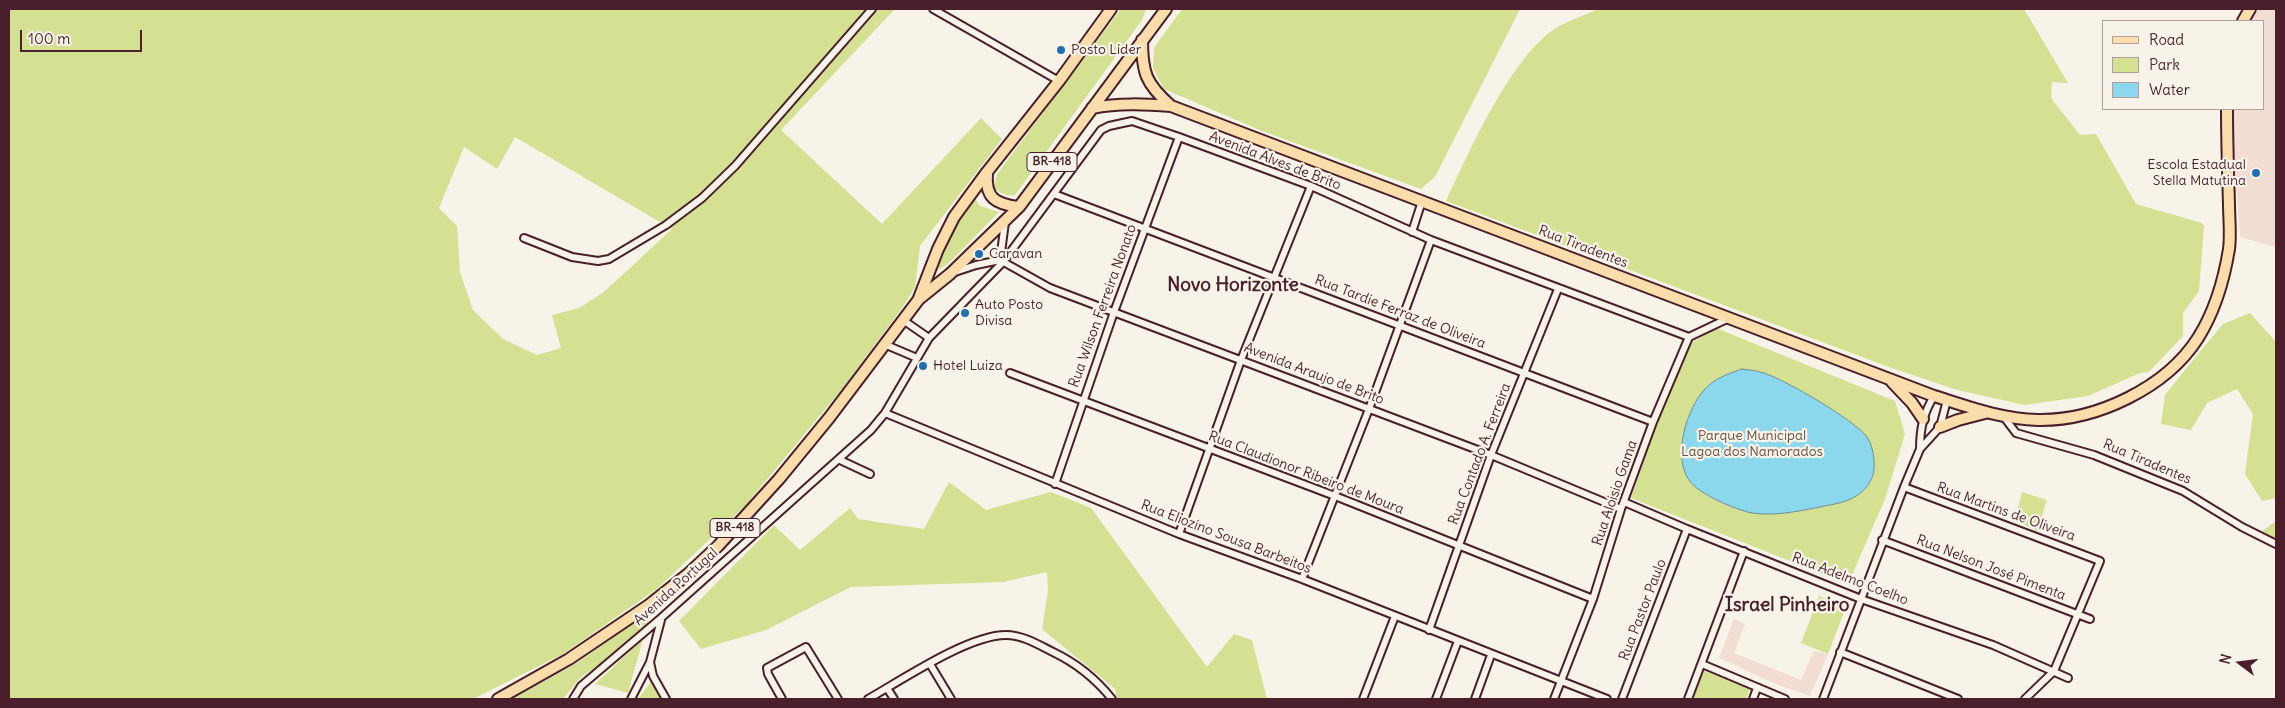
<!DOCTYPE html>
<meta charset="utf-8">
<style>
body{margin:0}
#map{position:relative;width:2285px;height:708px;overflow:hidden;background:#f7f3e8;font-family:Delius,sans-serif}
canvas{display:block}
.frame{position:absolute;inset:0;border:10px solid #4a1f2b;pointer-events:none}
.legend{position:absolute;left:2102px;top:20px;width:162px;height:90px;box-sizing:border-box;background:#f7f3e8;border:1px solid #b29e9c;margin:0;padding:6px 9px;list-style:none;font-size:15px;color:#4a1f2b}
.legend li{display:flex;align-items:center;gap:10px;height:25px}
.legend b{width:25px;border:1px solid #b29e9c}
.north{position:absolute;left:2215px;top:638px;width:50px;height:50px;-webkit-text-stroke:4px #f7f3e8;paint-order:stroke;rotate:285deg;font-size:14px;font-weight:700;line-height:20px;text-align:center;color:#4a1f2b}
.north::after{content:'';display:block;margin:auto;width:18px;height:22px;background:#4a1f2b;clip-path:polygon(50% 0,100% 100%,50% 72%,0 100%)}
.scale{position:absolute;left:20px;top:30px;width:122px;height:22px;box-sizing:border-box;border:2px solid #4a1f2b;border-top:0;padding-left:6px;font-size:15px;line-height:18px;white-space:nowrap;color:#4a1f2b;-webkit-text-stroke:4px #f7f3e8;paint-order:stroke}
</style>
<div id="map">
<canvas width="2285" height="708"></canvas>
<div class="frame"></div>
<ul class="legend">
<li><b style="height:6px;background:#faddab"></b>Road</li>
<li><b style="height:14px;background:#d4e092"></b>Park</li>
<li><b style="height:14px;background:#8bd7eb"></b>Water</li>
</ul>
<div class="north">N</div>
<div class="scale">100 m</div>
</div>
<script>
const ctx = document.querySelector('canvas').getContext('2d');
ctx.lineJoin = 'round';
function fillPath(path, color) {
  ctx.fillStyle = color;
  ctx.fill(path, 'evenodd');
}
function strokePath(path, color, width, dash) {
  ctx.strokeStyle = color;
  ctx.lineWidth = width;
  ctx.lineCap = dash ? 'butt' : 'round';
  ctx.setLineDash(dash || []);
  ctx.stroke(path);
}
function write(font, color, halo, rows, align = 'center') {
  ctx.font = font + ' Delius,sans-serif';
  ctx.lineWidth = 4.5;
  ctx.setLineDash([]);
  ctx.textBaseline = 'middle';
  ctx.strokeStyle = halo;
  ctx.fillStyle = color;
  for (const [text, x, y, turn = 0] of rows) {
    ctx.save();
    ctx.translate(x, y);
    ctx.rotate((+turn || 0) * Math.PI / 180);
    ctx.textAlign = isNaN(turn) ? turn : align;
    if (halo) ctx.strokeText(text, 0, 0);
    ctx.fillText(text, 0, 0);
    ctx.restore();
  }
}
const built = new Path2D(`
 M2260,9h16v238l-36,-10 -9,-128h33v-88h-16z
 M1734,619l11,5 -11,29 67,27 13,-29 14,3 -18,42 -34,-12 -57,-26z`);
const green = new Path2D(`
 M9,9h886l-114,121 101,94 99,-106 21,21 -82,107 -5,41 -10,17 -63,85 -97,117 -87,82 -95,66 -90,45h-464zM515,137l157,92 -68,63 -25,16 -27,7 9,33 -24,7 -34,-16 -30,-29 -13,-38 -3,-46 -18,-18 25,-61 33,22z
 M1121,9l25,1 -4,10 -127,175c-9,1 -15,-2 -21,-7l3,-14z
 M1182,9h338l-85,168 -14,12 -159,-58 -98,-42 -11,-21 1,-20z
 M1598,9h426l44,74 -16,-1 -1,16 29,37 16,-1 40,70 66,19 2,3 -5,65 -16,22v23l-34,36 -9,1 -52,23 -64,9 -70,-16 -68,-23 -440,-165c23,-49 63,-140 107,-171 13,-9 31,-14 45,-21z
 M974,197l6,9 19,6 -50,51 -17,11 23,-51z
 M2250,313l26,29v156l-14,3 -17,-27 8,-60 -16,-25 -30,14 -16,27 -30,-6 4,-29 20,-25 38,-46z
 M1716,328l179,73 10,33 -20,65 -37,85 -217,-86 36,-102 24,-53z
 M949,482l37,28 65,-18 40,16 116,159 27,-33 18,6 15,59h-150l-2,-10 -73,-60 6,-38 -1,-19 -44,10 -152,5 -85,43 -65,19 -22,-28 95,-96 26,25 50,-42 8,11 66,10z
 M2022,492l25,8 -10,31 -22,-11z
 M2276,521v19l-15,-8z
 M1819,596l27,11 -18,47 -27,-11z
 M650,611l-3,15 -40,34 -26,17 -18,22h-51l65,-36z
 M643,639l-15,54 -33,-9z
 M1702,670l49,18 -5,11h-56z
 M653,679l8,20h-23z`);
const water = new Path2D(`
 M1742,369c6,1 12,1 18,3 20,4 96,49 107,65 7,10 10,32 4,43 -7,14 -21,21 -36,24 -27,5 -56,13 -83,9 -16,-3 -54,-19 -63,-33 -17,-24 -2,-72 16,-91 10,-11 23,-15 37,-20z`);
const minor = new Path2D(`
 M933,9l126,72
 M1054,194l599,228
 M1412,232l10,-31
 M524,238l48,19 26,4 11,-2 57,-34 36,-27 33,-32 137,-157
 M1000,260l5,-38
 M955,272l21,-7 24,-5 50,28 441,167 130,54
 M903,320l26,18
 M884,344l33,14
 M1010,373l325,123 258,103
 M885,413l294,121 123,45 305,120
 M2004,417l12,16 78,22 89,36 59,36 34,17
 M1920,449c0,-20 3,-35 14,-53
 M840,460l30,14
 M1055,484l59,-172 65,-175
 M1904,487l196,74 -46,110 -29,28
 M1624,502l63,27 174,70 132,46 75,33
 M1179,534l62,-174 70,-174
 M1882,540l208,79
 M1302,579l67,-170 62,-169
 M1429,630l62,-175 67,-166
 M1840,652l118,47
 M650,662l3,14 13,23
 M930,664l21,35
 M1702,664l83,35
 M887,688l7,11
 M573,699l8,-13 80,-68 210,-188 14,-17 44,-75 74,-76 98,-132 8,-4 23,-5 47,16 132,49 120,54 258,97
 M631,699l19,-37 11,-42
 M782,699l-14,-25 -1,-6 39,-21 32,52
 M868,699c34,-19 100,-64 138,-64 17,0 33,10 47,17 23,11 43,27 59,47
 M1363,699l32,-83
 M1436,699l22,-58
 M1475,699l16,-44
 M1554,699l39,-100 28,-90 32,-87 36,-85 40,-19
 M1622,699l65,-170
 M1688,699l56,-148
 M1753,699l4,-11
 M1823,699l81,-212 16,-38 20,-22 7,-27`);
const primary = new Path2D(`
 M2243,21l7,-12
 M1142,40c0,33 4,44 29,66
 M1092,108c27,-5 52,-4 79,-2l763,290c35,11 67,23 104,24 58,1 128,-32 160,-82 17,-27 26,-58 31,-89 2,-14 0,-31 0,-45 -1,-32 -2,-64 -2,-95
 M987,173c-2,25 8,31 32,34
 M919,298l19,-49 16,-32 33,-45 72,-91 52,-72
 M1892,382l20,21 11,16
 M1940,427l18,-7 27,-7
 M498,699l71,-40 80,-54 39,-31 30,-28 61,-67 50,-61 90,-119 31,-25 69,-67 147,-198`);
const markers = [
 [1061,50,5,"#1f6fb2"],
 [2256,173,5,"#1f6fb2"],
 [979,254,5,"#1f6fb2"],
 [965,313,5,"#1f6fb2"],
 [923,366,5,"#1f6fb2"]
];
const shields = [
 [1052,162,50],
 [735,528,50]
];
const shieldNames = [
 ["BR-418",1052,162],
 ["BR-418",735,528]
];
const poiNames = [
 ["Posto Líder",1071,50],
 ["Escola Estadual",2246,165,"right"],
 ["Stella Matutina",2246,181,"right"],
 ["Caravan",989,254],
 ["Auto Posto",975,305],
 ["Divisa",975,321],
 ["Hotel Luiza",933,366]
];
const streetNames = [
 ["Avenida Alves de Brito",1275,161,21],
 ["Rua Tiradentes",1583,247,21],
 ["Rua Wilson Ferreira Nonato",1103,306,-70],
 ["Rua Tardie Ferraz de Oliveira",1400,312,21],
 ["Avenida Araujo de Brito",1314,374,21],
 ["Rua Contado A. Ferreira",1480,454,-69],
 ["Rua Tiradentes",2147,462,23],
 ["Rua Claudionor Ribeiro de Moura",1306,473,21],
 ["Rua Aloisio Gama",1615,493,-71],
 ["Rua Martins de Oliveira",2006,512,20],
 ["Rua Eliozino Sousa Barbeitos",1226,537,21],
 ["Rua Nelson José Pimenta",1991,568,21],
 ["Rua Adelmo Coelho",1850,579,21],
 ["Avenida Portugal",676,587,-42],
 ["Rua Pastor Paulo",1643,610,-69]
];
const parkNames = [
 ["Parque Municipal",1752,436],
 ["Lagoa dos Namorados",1752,452]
];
const districtNames = [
 ["Novo Horizonte",1233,286],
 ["Israel Pinheiro",1787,606]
];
fillPath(built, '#f1ddd2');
fillPath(green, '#d4e092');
fillPath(water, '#8bd7eb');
strokePath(water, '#718d9e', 1);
strokePath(minor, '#4a1f2b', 10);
strokePath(primary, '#4a1f2b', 14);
strokePath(minor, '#f7f3e8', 6);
strokePath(primary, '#faddab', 10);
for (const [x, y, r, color] of markers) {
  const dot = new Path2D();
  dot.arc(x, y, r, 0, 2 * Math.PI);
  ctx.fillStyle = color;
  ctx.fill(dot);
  strokePath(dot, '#f7f3e8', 2);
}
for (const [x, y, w] of shields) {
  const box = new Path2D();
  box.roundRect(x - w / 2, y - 9.5, w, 19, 4);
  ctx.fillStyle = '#f7f3e8';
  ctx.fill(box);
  strokePath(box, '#4a1f2b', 1);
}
write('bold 12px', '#4a1f2b', null, shieldNames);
write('14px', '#4a1f2b', '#f7f3e8', poiNames, 'left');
write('14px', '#4a1f2b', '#f7f3e8', streetNames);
write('14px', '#6c4f45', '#f7f3e8', parkNames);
write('bold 19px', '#4a1f2b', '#f7f3e8', districtNames);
</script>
